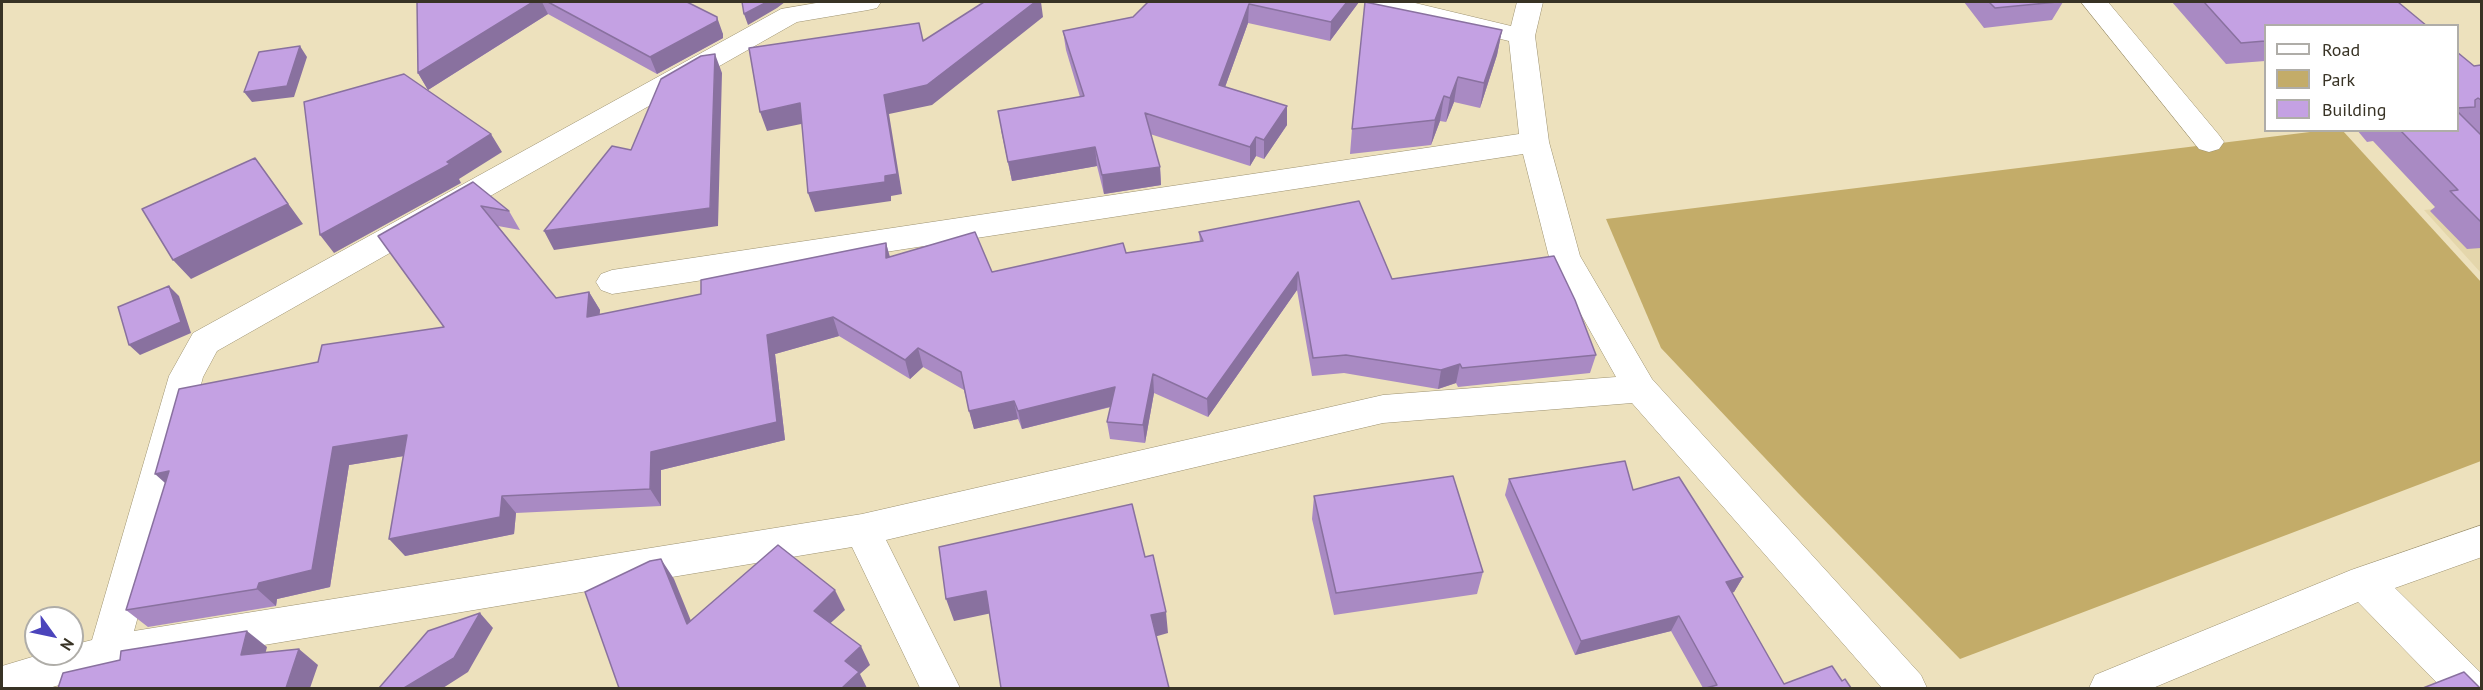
<!DOCTYPE html>
<style>
body{margin:0}
#map{position:relative;width:2483px;height:690px;overflow:hidden;background:#ede1bd;font-family:"PT Sans",sans-serif}
canvas{display:block}
.frame{position:absolute;inset:0;border:3px solid #383325;pointer-events:none}
.legend{position:absolute;left:2264px;top:24px;width:195px;height:108px;box-sizing:border-box;background:#fff;border:2px solid #afada8;margin:0;padding:8px 10px;list-style:none;font-size:18px;color:#383325}
.legend li{display:flex;align-items:center;gap:12px;height:30px}
.legend b{width:30px;border:2px solid #afada8}
.north{position:absolute;left:24px;top:606px;width:60px;height:60px;box-sizing:border-box;background:#fff;border:2px solid #afada8;border-radius:50%;rotate:123deg;font-size:16px;font-weight:700;line-height:24px;text-align:center;color:#383325}
.north::after{content:'';display:block;margin:auto;width:21px;height:27px;background:#4b44bb;clip-path:polygon(50% 0,100% 100%,50% 72%,0 100%)}
</style>
<div id="map">
<canvas width="2483" height="690"></canvas>
<div class="frame"></div>
<ul class="legend">
<li><b style="height:8px;background:#fff"></b>Road</li>
<li><b style="height:16px;background:#c3ac69"></b>Park</li>
<li><b style="height:16px;background:#c4a1e3"></b>Building</li>
</ul>
<div class="north">N</div>
</div>
<script>
const ctx = document.querySelector('canvas').getContext('2d');
ctx.lineJoin = 'round';
function fillPath(path, color) {
  ctx.fillStyle = color;
  ctx.fill(path, 'evenodd');
}
function strokePath(path, color, width, dash) {
  ctx.strokeStyle = color;
  ctx.lineWidth = width;
  ctx.lineCap = dash ? 'butt' : 'round';
  ctx.setLineDash(dash || []);
  ctx.stroke(path);
}
const built = new Path2D(`
 M2481,204v69l-57,-63z`);
const green = new Path2D(`
 M2318,131h25l138,151v179l-521,198 -162,-166 -137,-145 -55,-129z`);
const minor = new Path2D(`
 M822,2h59l-4,6 -9,2 -71,12 -580,329 -14,26 -69,254 728,-117 521,-119 233,-18 -67,-120 -26,-103 -911,140 -11,-4 -5,-8 5,-8 11,-4 907,-136 -10,-93 -138,-33 -4,-6h44l100,24 6,-24h26l-8,34 14,106 31,114 72,123 269,296 6,13h-45l-250,-285 -249,20 -497,117 74,148h-40l-68,-141 -744,124 -59,17h-47v-22l40,-12h30v-9l20,-5 77,-264 24,-43 588,-324z
 M2081,2h27l111,133 5,7 -5,7 -10,3 -10,-3z
 M2482,525v32l-87,31 87,86v14h-40l-84,-86 -205,86h-64l6,-13 256,-105z`);
const wall = new Path2D(`
 M417,2h270l36,32v4l-66,36 -109,-60 -120,76 -10,-17z
 M1148,2h211l-29,39 -82,-18 -23,64 62,19v19l-23,34 -8,-3 -6,10 -100,-32 10,33 1,18 -57,9 -7,-28 -85,15 -11,-51 79,-33 -14,-47 -3,-19 70,-14z
 M1964,2h99l-11,18 -68,8z
 M2172,2h226l-133,24v35l-39,3z
 M1502,30l-5,25 -17,53 -26,-6 -8,20 -6,-1 -9,24 -81,9 2,-25z
 M2457,52l17,14 7,-1v183l-14,1 -37,-38 5,-4 -62,-66 -6,1 -10,-12h100z
 M473,182l36,29 11,19 -22,-4 58,72 33,-6 11,18 -1,5 102,-21 185,-51 4,14 102,15 208,-30 -1,-10 193,47 204,76 -6,18 -132,14 -2,-4 -18,6 -94,-16 -32,3 -15,-86 -89,127 -54,-24 -9,50 -35,-4 -3,-17 4,-15 -89,22 -4,-10 -44,10 -10,-39 -41,-23 -13,12 -71,-43 -64,18 10,86 -124,30v36l-145,7 -2,21 -109,22 -1,-100 -55,9 -19,122 -53,12 -1,7 -128,21 -22,-17 192,-248 126,-35z
 M1509,479l124,11 110,87 -9,15 -2,1 52,91 58,-3 9,7h-148l-32,-57 -96,24 -70,-160z
 M1314,496l169,76 -6,22 -143,21 -22,-96z`);
const shadedWall = new Path2D(`
 M533,2h9l6,12 -120,76 -10,-17z
 M767,2h18l-8,6 -29,17 -4,-11z
 M1035,2h6l2,15 -111,88 -43,9 13,80 -11,2v5l-76,11 -7,-19 76,-98z
 M1347,2h12l-29,39 1,-19z
 M1249,4l-1,19 -29,81v-19z
 M717,17l6,17v4l-66,36 -7,-17z
 M1502,30l-5,25 -17,53 4,-25z
 M300,46l7,11 -13,40 -42,5 -8,-10z
 M715,54l7,19 -4,153 -164,24 -10,-19 166,-23z
 M1458,77l-4,25 -8,20 4,-24z
 M1444,96l-4,25 -9,24 4,-25z
 M800,103l6,20 -39,8 -7,-19z
 M1287,106v19l-23,34v-19z
 M491,134l11,18 -43,27 2,4 -127,70 -14,-18 127,-73z
 M1256,137v19l-6,10v-19z
 M1095,147l2,19 -85,15 -4,-19z
 M255,158l48,66 -112,55 -18,-19z
 M1160,167l1,18 -57,9 -2,-19z
 M886,243l5,19 -5,-4z
 M1298,272l-1,18 -89,127 -1,-18z
 M169,286l10,10 12,37 -51,22 -11,-10z
 M589,292l11,18 -2,26 -11,-19z
 M833,317l6,19 -64,18 10,86 -124,30v36l-11,-17 1,-37 116,-117z
 M918,348l5,19 -13,12 -5,-19z
 M1460,364l-4,19 -18,6 3,-19z
 M1153,374l1,19 -9,50 -2,-18z
 M1115,387l2,18 -95,24 -4,-18z
 M1014,401l4,18 -44,10 -5,-18z
 M407,435l15,18 -73,12 -19,122 -53,12 -1,7 -19,-17 2,-6 74,-136z
 M169,471l5,20 -19,-17z
 M502,496l14,17 -2,21 -109,22 -16,-17z
 M661,559l13,20 26,64 -13,-19z
 M1743,577l-9,15 -17,5 9,-15z
 M835,590l10,20 -22,20 -9,-19z
 M986,591l6,22 -38,8 -8,-22z
 M1166,612l2,21 -14,4 -3,-22z
 M480,613l13,15 -25,44 -25,16h-39z
 M1679,616l-8,15 -96,24 6,-14z
 M247,631l20,16 -6,24 -20,-16z
 M861,646l9,19 -10,9 7,14h-25l3,-27z
 M299,649l19,16 -8,23h-24z`);
const building = new Path2D(`
 M417,2h116l-115,71z
 M548,2h139l30,15v4l-67,36z
 M742,2h25l-23,12z
 M984,2h51l-108,83 -43,10 13,79 -12,2v6l-77,11 -8,-90 -40,9 -11,-64 170,-25 4,18z
 M1148,2h199l-16,20 -82,-18 -30,81 68,21 -23,34 -8,-3 -6,10 -105,-34 15,54 -58,8 -7,-28 -87,15 -10,-51 86,-15 -21,-65 70,-14z
 M1365,2l137,28 -18,53 -26,-6 -8,21 -6,-2 -9,24 -83,9z
 M1989,2h68l-62,6z
 M2204,2h194l29,24h-162v15l-24,2z
 M300,46l-13,40 -43,6 15,-40z
 M2457,52l17,14 7,-1v35l-3,-2 -3,2v7l-18,1z
 M715,54l-5,154 -166,23 68,-85 19,4 30,-71 40,-23z
 M404,74l87,60 -44,28 3,2 -130,71 -16,-133z
 M2457,111l24,24v87l-31,-31 8,-1 -58,-60h57z
 M255,158l33,46 -115,56 -31,-51z
 M473,182l36,29 -28,-5 75,92 33,-6 -2,25 114,-23v-14l185,-37v15l89,-26 17,40 131,-29 3,10 77,-12 -4,-9 160,-31 33,78 162,-23 21,44 21,55 -134,13 -2,-4 -19,6 -95,-15 -33,3 -15,-86 -91,127 -54,-25 -10,51 -36,-3 8,-35 -97,24 -4,-10 -45,10 -8,-39 -43,-24 -13,12 -72,-43 -66,18 10,87 -126,30 -1,37 -148,7 -2,21 -111,22 18,-104 -74,12 -21,123 -53,13 -2,6 -131,21 43,-139 -14,3 24,-85 139,-27 4,-17 122,-18 -66,-91z
 M169,286l12,36 -52,23 -11,-38z
 M1625,461l8,29 46,-13 64,100 -17,5 58,102 48,-18 10,15 3,-2 6,9h-145l11,-3 -38,-69 -98,25 -72,-162z
 M1453,476l30,96 -147,21 -22,-97z
 M1132,504l13,53 8,-2 13,57 -15,3 18,73h-168l-15,-97 -40,8 -7,-52z
 M778,545l57,45 -21,21 47,35 -16,15 14,11 -17,16h-223l-34,-96 65,-31 11,-2 26,65z
 M480,613l-26,45 -50,30h-25l49,-57z
 M247,631l-6,24 58,-6 -13,39h-228l5,-15 57,-13 1,-9z
 M2464,672l16,16h-57z`);
fillPath(built, '#e4d6ab');
fillPath(green, '#c3ac69');
strokePath(minor, '#9d9271', 1);
fillPath(minor, '#fff');
fillPath(wall, '#a98ac3');
fillPath(shadedWall, '#89719f');
fillPath(building, '#c4a1e3');
strokePath(building, '#89719f', 1.5);
</script>
